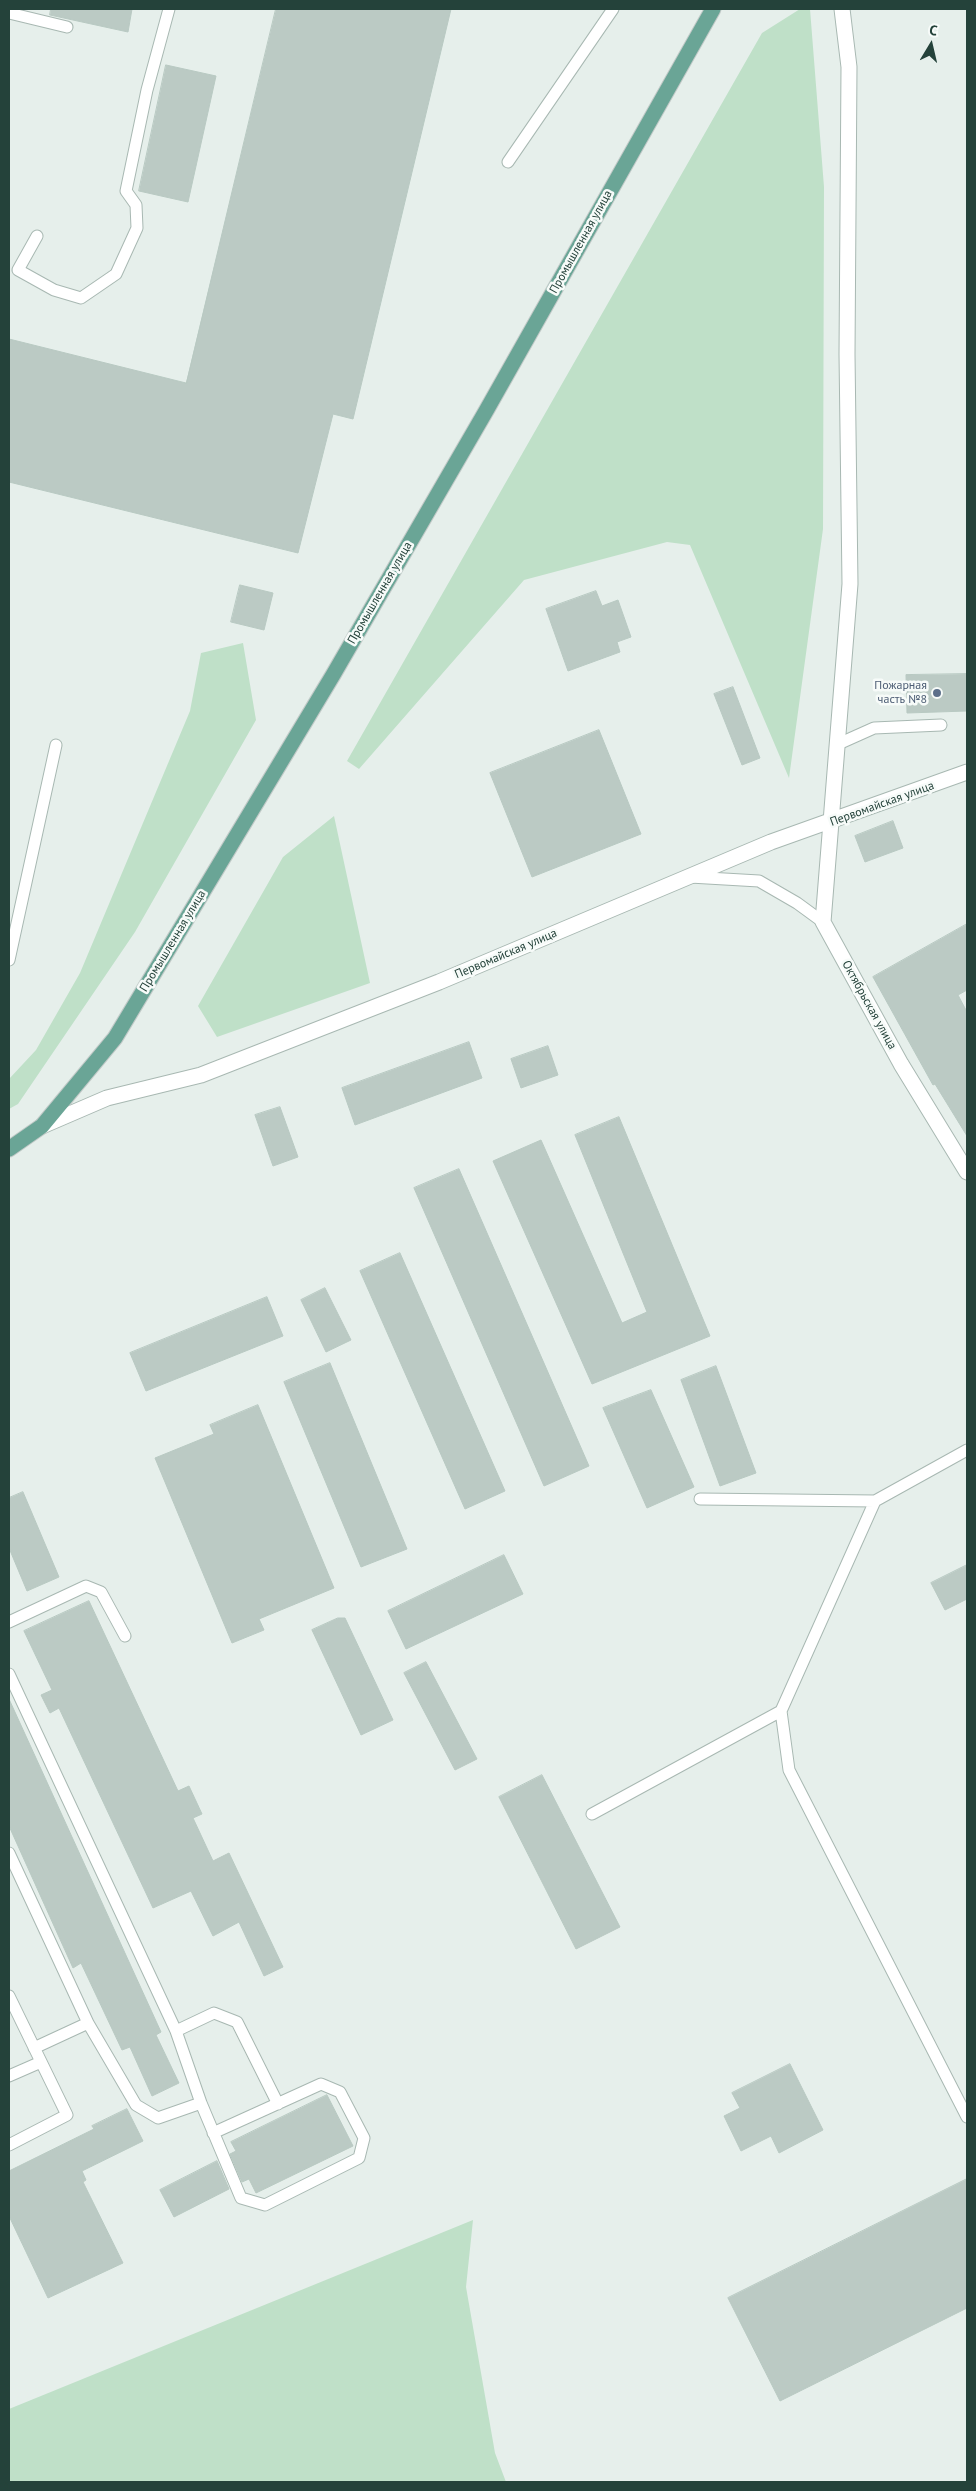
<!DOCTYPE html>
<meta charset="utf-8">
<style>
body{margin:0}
#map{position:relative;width:976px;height:2491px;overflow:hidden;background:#e6efeb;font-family:"PT Sans",sans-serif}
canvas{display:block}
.frame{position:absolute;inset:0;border:10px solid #24423a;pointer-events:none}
.north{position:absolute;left:906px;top:20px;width:50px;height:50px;-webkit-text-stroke:4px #f7fbf9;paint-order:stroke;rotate:9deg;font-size:14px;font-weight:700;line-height:20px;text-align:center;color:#24423a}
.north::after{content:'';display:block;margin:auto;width:18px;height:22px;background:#24423a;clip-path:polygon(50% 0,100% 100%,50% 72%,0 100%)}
</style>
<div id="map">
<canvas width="976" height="2491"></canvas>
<div class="frame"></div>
<div class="north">С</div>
</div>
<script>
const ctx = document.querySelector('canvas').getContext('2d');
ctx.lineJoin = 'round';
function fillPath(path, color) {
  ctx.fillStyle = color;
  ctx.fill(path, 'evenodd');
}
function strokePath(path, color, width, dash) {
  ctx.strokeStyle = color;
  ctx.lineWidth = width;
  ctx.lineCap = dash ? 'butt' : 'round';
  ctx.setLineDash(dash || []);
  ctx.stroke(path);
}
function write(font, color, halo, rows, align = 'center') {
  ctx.font = font + ' "PT Sans",sans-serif';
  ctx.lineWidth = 5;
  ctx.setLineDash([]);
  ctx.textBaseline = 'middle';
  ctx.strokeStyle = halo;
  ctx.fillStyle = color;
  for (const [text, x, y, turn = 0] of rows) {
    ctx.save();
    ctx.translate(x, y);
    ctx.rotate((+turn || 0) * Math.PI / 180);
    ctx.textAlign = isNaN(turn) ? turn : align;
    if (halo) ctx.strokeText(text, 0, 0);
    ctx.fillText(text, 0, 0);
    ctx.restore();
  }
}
const green = new Path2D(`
 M800,9h10l14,178 -1,342 -34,249 -99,-233 -23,-3 -143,38 -165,189 -12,-8 415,-728z
 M243,643l13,77 -121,212 -117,172 -9,5v-30l27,-29 44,-77 110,-262 11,-58z
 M334,816l36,167 -153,54 -19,-31 85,-149z
 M473,2220l-7,67 29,166 11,29h-497v-73z`);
const building = new Path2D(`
 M51,9h81l-4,23 -78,-17z
 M276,9h175l-98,410 -20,-5 -35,139 -289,-71v-143l177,44z
 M166,65l50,11 -28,126 -49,-11z
 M240,585l33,8 -9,37 -33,-8z
 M596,591l6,15 16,-6 13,37 -14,5 3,10 -52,19 -22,-62z
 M967,674v37l-60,2 -1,-38z
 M733,687l27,71 -18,7 -28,-71z
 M599,730l42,104 -109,43 -42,-104z
 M893,821l10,27 -38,14 -10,-26z
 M967,924v66l-9,5 9,17v124l-32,-52 -2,1 -60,-108z
 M469,1042l13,36 -127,47 -13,-37z
 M548,1046l10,29 -37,13 -10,-29z
 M280,1107l18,50 -25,9 -18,-51z
 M619,1117l91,219 -118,48 -99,-223 48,-21 81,183 25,-11 -72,-177z
 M459,1169l130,297 -45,20 -130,-298z
 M400,1253l105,238 -40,18 -105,-238z
 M325,1288l26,52 -25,12 -25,-52z
 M267,1297l16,39 -137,55 -16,-38z
 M330,1363l77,186 -46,18 -77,-185z
 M716,1366l40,107 -36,13 -39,-106z
 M651,1390l43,97 -47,21 -44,-100z
 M258,1405l76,183 -75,31 5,11 -32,13 -77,-185 59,-24 -4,-9z
 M23,1492l36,85 -32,14 -18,-43v-50z
 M504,1555l19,39 -117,55 -18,-38z
 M967,1565v34l-22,11 -14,-27z
 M89,1601l89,190 11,-5 13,28 -9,4 20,43 16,-8 54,114 -19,9 -25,-54 -26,14 -22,-45 -38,17 -94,-200 -9,5 -9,-18 11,-5 -28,-59z
 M338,1618h7l48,102 -32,15 -49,-105z
 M426,1662l51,97 -22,11 -51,-97z
 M9,1699l152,333 -5,3 23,48 -27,13 -22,-49 -8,3 -41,-87 -8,5 -64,-142z
 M542,1775l78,152 -44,22 -77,-152z
 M790,2064l33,66 -44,23 -8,-17 -30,15 -17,-35 16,-8 -8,-15z
 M327,2095l26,51 -97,47 -7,-14 -7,3 -12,-28 6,-3 -5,-9z
 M127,2109l16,32 -61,30 4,9 -3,2 40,81 -75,35 -39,-82v-45l85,-42 -2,-3z
 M217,2161l12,28 -55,28 -14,-27z
 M967,2179v129l-187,93 -52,-103z`);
const service = new Path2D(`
 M9,13l58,14
 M508,162l105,-153
 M37,236l-19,34 36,20 27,8 35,-24 21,-46 -1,-23 -10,-14 21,-101 22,-81
 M836,745l38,-17 67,-3
 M690,877l69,4 38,22 26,19
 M9,960l47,-215
 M967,1450l-92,51 -94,210 8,59 178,347
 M700,1499l175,2
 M9,1622l77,-36 15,6 24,44
 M9,1674l167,357 25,72
 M592,1814l189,-103
 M9,1853l79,170 -54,25
 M9,1996l58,119 -58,30
 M88,2023l48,82 22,13 43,-15 40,95 24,7 94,-47 5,-20 -24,-46 -19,-8 -108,49
 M176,2031l38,-18 23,9 41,82
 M9,2076l32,-14`);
const minor = new Path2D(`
 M842,9l7,58 -2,287 3,230 -27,338 78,142 66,108
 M42,1126l65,-28 94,-23 238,-93 332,-140 196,-70`);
const primary = new Path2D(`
 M9,1149l33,-23 73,-88 218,-363 153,-264 227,-402`);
const markers = [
 [937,693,5,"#5c6f8a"]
];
const streetNames = [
 ["Промышленная улица",581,242,-61],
 ["Промышленная улица",380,593,-60],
 ["Первомайская улица",882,804,-20],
 ["Промышленная улица",173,941,-59],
 ["Первомайская улица",506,954,-23],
 ["Октябрьская улица",869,1005,61]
];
const serviceNames = [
 ["Пожарная",927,686],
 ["часть №8",927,700]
];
fillPath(green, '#bfe0c8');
fillPath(building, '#bbcac4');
strokePath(building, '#b8c9c2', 1);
strokePath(service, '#a8b8b2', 13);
strokePath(minor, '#a8b8b2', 17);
strokePath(primary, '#c2cac8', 17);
strokePath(service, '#fff', 11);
strokePath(minor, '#fff', 15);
strokePath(primary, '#6aa596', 15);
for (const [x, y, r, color] of markers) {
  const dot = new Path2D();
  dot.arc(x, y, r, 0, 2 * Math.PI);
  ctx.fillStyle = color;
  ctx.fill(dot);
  strokePath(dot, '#f7fbf9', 2);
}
write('12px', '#24423a', '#f7fbf9', streetNames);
write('12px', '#4e5e75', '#f7fbf9', serviceNames, 'right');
</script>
